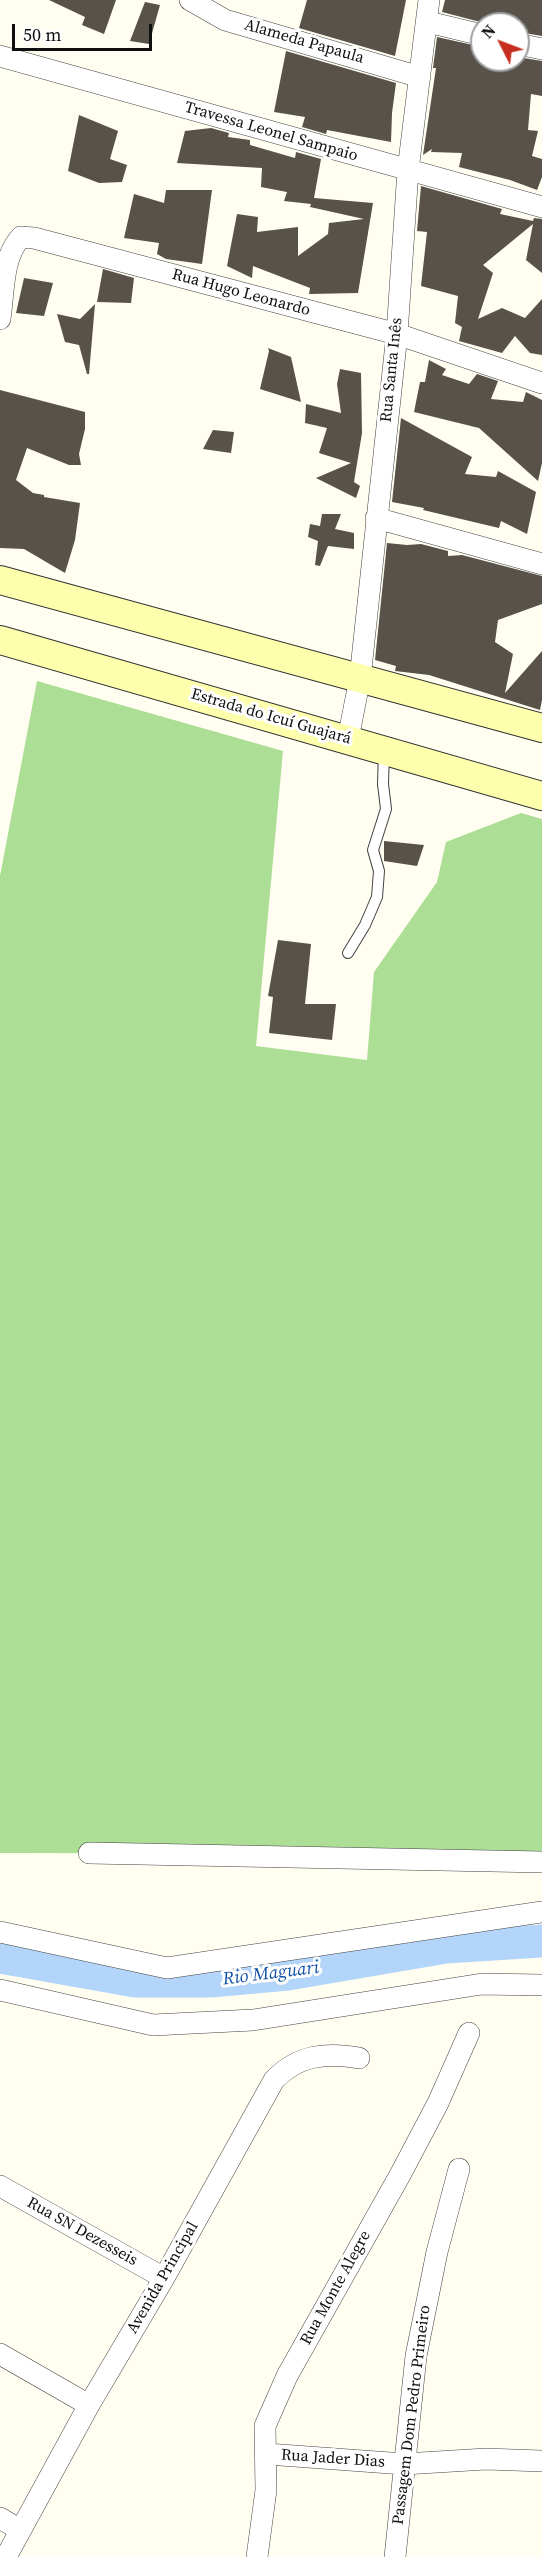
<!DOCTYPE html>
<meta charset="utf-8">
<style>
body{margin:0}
#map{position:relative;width:542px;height:2557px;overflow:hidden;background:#fffef1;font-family:"Source Serif 4",serif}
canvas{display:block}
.north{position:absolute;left:470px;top:12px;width:60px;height:60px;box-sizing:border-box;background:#fff;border:2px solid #9f9f9f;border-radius:50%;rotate:312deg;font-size:16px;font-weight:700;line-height:24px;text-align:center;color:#0f0f0f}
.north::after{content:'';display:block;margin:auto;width:21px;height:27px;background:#c72e1f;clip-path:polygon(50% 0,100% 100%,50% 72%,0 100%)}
.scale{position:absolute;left:12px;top:24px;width:140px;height:27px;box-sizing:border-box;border:3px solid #0f0f0f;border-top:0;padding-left:8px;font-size:18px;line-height:21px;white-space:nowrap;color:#0f0f0f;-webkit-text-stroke:4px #fff;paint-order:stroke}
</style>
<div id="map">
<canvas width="542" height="2557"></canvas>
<div class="north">N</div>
<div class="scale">50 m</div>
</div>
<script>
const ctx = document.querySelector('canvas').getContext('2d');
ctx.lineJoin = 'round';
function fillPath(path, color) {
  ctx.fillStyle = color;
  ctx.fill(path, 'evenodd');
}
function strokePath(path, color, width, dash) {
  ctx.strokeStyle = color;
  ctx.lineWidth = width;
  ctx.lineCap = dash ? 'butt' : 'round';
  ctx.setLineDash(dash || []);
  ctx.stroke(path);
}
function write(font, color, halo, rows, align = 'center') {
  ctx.font = font + ' "Source Serif 4",serif';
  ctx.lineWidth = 6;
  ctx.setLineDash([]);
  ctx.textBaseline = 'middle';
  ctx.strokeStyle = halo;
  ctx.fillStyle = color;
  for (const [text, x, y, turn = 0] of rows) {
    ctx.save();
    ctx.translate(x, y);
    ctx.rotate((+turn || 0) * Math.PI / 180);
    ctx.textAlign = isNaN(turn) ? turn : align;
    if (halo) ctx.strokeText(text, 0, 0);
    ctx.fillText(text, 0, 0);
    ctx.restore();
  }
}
const forest = new Path2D(`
 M37,681l246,70 -27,295 111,14 7,-88 63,-90 9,-40 75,-29 21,6v1035l-542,-1v-977z`);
const river = new Path2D(`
 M0,1957l135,24h76l77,-7 158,-27 96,-6`);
const building = new Path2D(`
 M49,0h67l-12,34 -22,-9 3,-8z
 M307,0h99l-11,56 -96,-28z
 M445,0h97v36l-24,-4v-8h-30l-46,-12z
 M145,2l15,3 -11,39 -19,-3z
 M437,37l45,10v13h36v-3l24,4v35l-11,-2 -3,36 10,1 -6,25 10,3v18l-5,13 -27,-10 -51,-13 3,-14 -31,-1 1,-3 -9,6 13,-87h-3z
 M286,51l110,32 -4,30 -1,29 -64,-12 -1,4 -24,-7 3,-10 -31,-5z
 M79,115l39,16 -8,28 17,6 -5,17 -23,1 -31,-12z
 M211,128l18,5 -1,4 22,3v5l45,13 1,-6 25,7 -7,39 59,5 -15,90 -49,1 1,-6 -57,-22 -1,12 -25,-12 10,-52 21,3 -1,15 41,-5v29l30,-22 1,-11 35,-4 -54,-12 1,-3 -27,-3 3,-9 -26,-5 1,-19 -85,-5 8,-32z
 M421,186l81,23 -2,5 33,7 1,-3 8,1v54l-16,-13 7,-36 -50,41 10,8 -15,46 24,-11 23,10 17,-19v56l-12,-2 -15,-17 -13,17 -43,-12 3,-14 -7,-4 3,-27 -37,-10 6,-54 -10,-1z
 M166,190h46l-10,74 -36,-5 -9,-5 2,-11 -35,-5 10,-44 30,9z
 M103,269l31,9 -3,25 -34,-1z
 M24,278l29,5 -9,33 -28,-3z
 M95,304l-6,70h-2l-8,-29 -14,-3 -8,-28 23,5z
 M268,348l23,9 10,45 -41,-13 9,-38z
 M429,360l17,9 -4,6 27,9 8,-10 21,7 -7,18 32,3 3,-10 16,8v63l-4,18 -59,-53 -65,-16 6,-30h5z
 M340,369l21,4 1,60 -8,49 6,4 -4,12 -40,-20 35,-15 -32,-10 8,-25 -22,-5 1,-19 35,9 -4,-29z
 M0,390l85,22v17l-6,25 2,11h-12l-42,-17 -11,32 17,13 11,2v2l36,6 -5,37 -10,33 -41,-24 -24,-1z
 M401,418l71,39 -7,17 31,3 2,-6 38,21 -9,42 -26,-13 -2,7 -76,-18 1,-2 -32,-6z
 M213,430l21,2 -3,21 -28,-4z
 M322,514h19l-6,15 19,4v16l-26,-3 -8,20 -5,-1 3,-24 -10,-4 2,-13 10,2z
 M387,543l20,2 14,-1 27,7v5l14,-1 80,21v28l-44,16 -3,22 18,12 -8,39 37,-42v49l-2,10 -111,-35 -34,-4 1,-5 -21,-6z
 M384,841l40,4 -7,21 -33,-5z
 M278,940l33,4 -6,60h31l-4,36 -63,-7 4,-36 -5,-1z`);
const lane = new Path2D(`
 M348,953l17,-28 12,-28 2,-26 -6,-21 13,-41 -3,-25 1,-33`);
const street = new Path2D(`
 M190,0l35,20 195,57
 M428,22l54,13
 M518,44l24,5
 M0,56l542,151
 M0,319c4,-26 2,-62 21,-82l13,1 363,96 145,49
 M376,518l166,46
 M348,739l12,-61 37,-344 11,-164 21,-170
 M89,1853l453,9
 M0,1932l167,36 375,-56
 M0,1990l153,35 100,-5 229,-36 60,1
 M0,2186l164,92
 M0,2354l89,51
 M267,2454l137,10 82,-5 56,2
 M0,2518l20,12
 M6,2557l83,-152 75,-127 110,-198c24,-25 52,-28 85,-22
 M257,2557l9,-67 -1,-64 22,-50 113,-201 38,-72 31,-70
 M395,2557l21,-201 21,-104 22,-83`);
const secondary = new Path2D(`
 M0,580l542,148
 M0,640l542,156`);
const streetNames = [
 ["Alameda Papaula",304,42,16],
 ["Travessa Leonel Sampaio",271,132,16],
 ["Rua Hugo Leonardo",241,293,15],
 ["Rua Santa Inês",392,370,-84],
 ["Estrada do Icuí Guajará",271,717,16],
 ["Rua SN Dezesseis",82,2232,29],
 ["Avenida Principal",163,2278,-60],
 ["Rua Monte Alegre",336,2288,-61],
 ["Passagem Dom Pedro Primeiro",412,2415,-83],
 ["Rua Jader Dias",333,2459,4]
];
const waterNames = [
 ["Rio Maguari",271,1974,-7]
];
fillPath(forest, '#adde96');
strokePath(river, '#b3d5f9', 33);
fillPath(building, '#58524b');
strokePath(lane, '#424242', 12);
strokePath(street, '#424242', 22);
strokePath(secondary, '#313131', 30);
strokePath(lane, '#fff', 10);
strokePath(street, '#fff', 21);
strokePath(secondary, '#fdffac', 28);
write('16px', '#0f0f0f', '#fff', streetNames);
write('italic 18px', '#1152a8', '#fff', waterNames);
</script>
